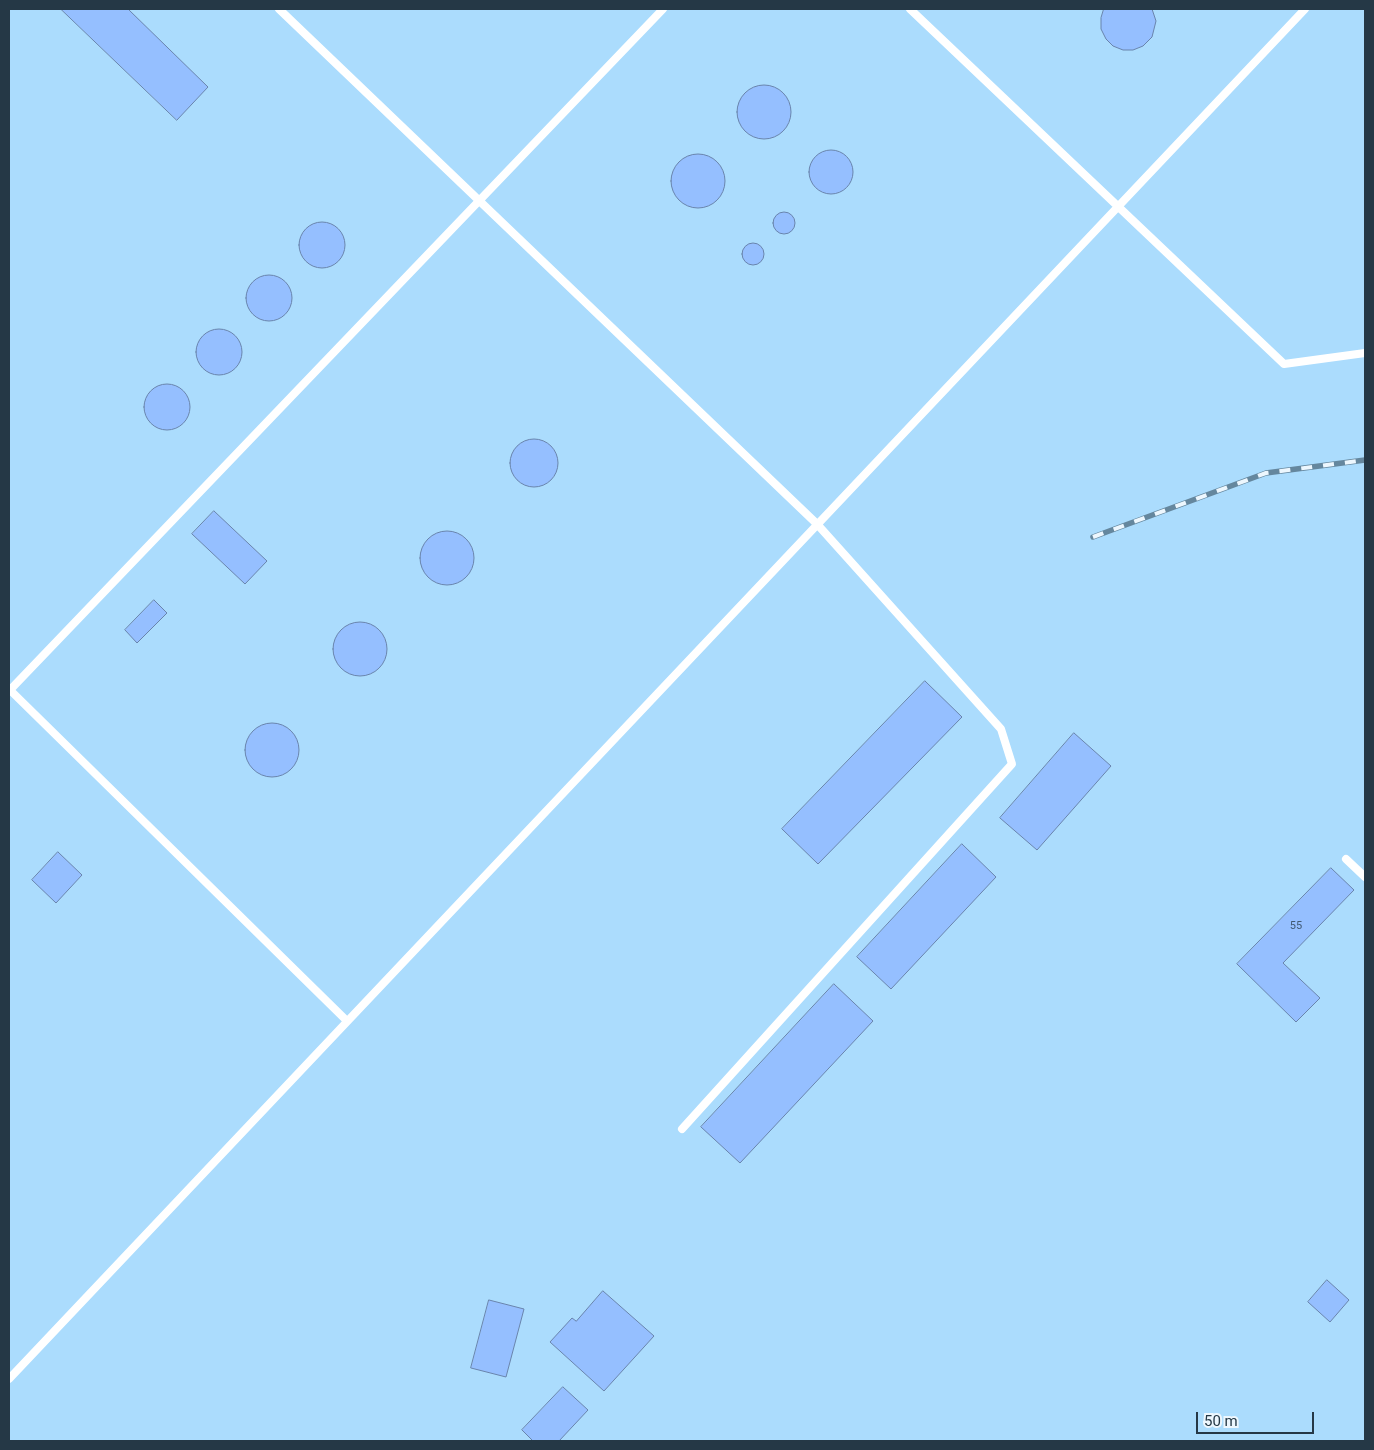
<!DOCTYPE html>
<style>
body{margin:0}
#map{position:relative;width:1374px;height:1450px;overflow:hidden;background:#abdcfd;font-family:Roboto,sans-serif}
canvas{display:block}
.frame{position:absolute;inset:0;border:10px solid #253846;pointer-events:none}
.scale{position:absolute;left:1196px;top:1412px;width:118px;height:22px;box-sizing:border-box;border:2px solid #253846;border-top:0;padding-left:6px;font-size:15px;line-height:18px;white-space:nowrap;color:#253846;-webkit-text-stroke:4px #edf7fe;paint-order:stroke}
</style>
<div id="map">
<canvas width="1374" height="1450"></canvas>
<div class="frame"></div>
<div class="scale">50 m</div>
</div>
<script>
const ctx = document.querySelector('canvas').getContext('2d');
ctx.lineJoin = 'round';
function fillPath(path, color) {
  ctx.fillStyle = color;
  ctx.fill(path, 'evenodd');
}
function strokePath(path, color, width, dash) {
  ctx.strokeStyle = color;
  ctx.lineWidth = width;
  ctx.lineCap = dash ? 'butt' : 'round';
  ctx.setLineDash(dash || []);
  ctx.stroke(path);
}
function write(font, color, halo, rows, align = 'center') {
  ctx.font = font + ' Roboto,sans-serif';
  ctx.lineWidth = 5;
  ctx.setLineDash([]);
  ctx.textBaseline = 'middle';
  ctx.strokeStyle = halo;
  ctx.fillStyle = color;
  for (const [text, x, y, turn = 0] of rows) {
    ctx.save();
    ctx.translate(x, y);
    ctx.rotate((+turn || 0) * Math.PI / 180);
    ctx.textAlign = isNaN(turn) ? turn : align;
    if (halo) ctx.strokeText(text, 0, 0);
    ctx.fillText(text, 0, 0);
    ctx.restore();
  }
}
const building = new Path2D(`
 M61,9h67l80,78 -31,33z
 M1104,9h48l4,12 -4,16 -9,9 -10,4h-10l-10,-4 -7,-7 -5,-10v-11z
 M737 112a27 27 0 1 1 54 0a27 27 0 1 1-54 0Z
 M809 172a22 22 0 1 1 44 0a22 22 0 1 1-44 0Z
 M671 181a27 27 0 1 1 54 0a27 27 0 1 1-54 0Z
 M773 223a11 11 0 1 1 22 0a11 11 0 1 1-22 0Z
 M299 245a23 23 0 1 1 46 0a23 23 0 1 1-46 0Z
 M742 254a11 11 0 1 1 22 0a11 11 0 1 1-22 0Z
 M246 298a23 23 0 1 1 46 0a23 23 0 1 1-46 0Z
 M196 352a23 23 0 1 1 46 0a23 23 0 1 1-46 0Z
 M144 407a23 23 0 1 1 46 0a23 23 0 1 1-46 0Z
 M510 463a24 24 0 1 1 48 0a24 24 0 1 1-48 0Z
 M214,511l53,50 -22,23 -53,-50z
 M420 558a27 27 0 1 1 54 0a27 27 0 1 1-54 0Z
 M154,600l13,13 -30,30 -12,-13z
 M333 649a27 27 0 1 1 54 0a27 27 0 1 1-54 0Z
 M925,681l37,36 -144,147 -36,-35z
 M245 750a27 27 0 1 1 54 0a27 27 0 1 1-54 0Z
 M1074,733l37,33 -74,84 -37,-32z
 M962,844l34,33 -105,112 -34,-32z
 M58,852l24,23 -26,28 -24,-23z
 M1331,868l23,22 -71,73 37,35 -24,24 -59,-58z
 M834,984l39,37 -133,142 -39,-36z
 M1327,1280l22,20 -19,22 -22,-20z
 M603,1291l51,45 -50,55 -54,-49 22,-24 4,3z
 M489,1300l35,9 -18,68 -35,-9z
 M563,1387l25,23 -29,31h-26l-11,-11z`);
const lane = new Path2D(`
 M279,9l538,515 184,205 11,35 -330,365
 M910,9l374,355 81,-11
 M9,689l338,332
 M10,690l653,-681
 M1346,859l19,18
 M9,1379l1296,-1370`);
const rail = new Path2D(`
 M1093,537l173,-64 99,-13`);
const numberNames = [
 ["55",1296,926]
];
fillPath(building, '#95bfff');
strokePath(building, '#6984ac', 1);
strokePath(lane, '#fff', 8);
strokePath(rail, '#65879e', 5.5);
strokePath(rail, '#edf7fe', 4, [11]);
write('11px', '#415a74', null, numberNames);
</script>
